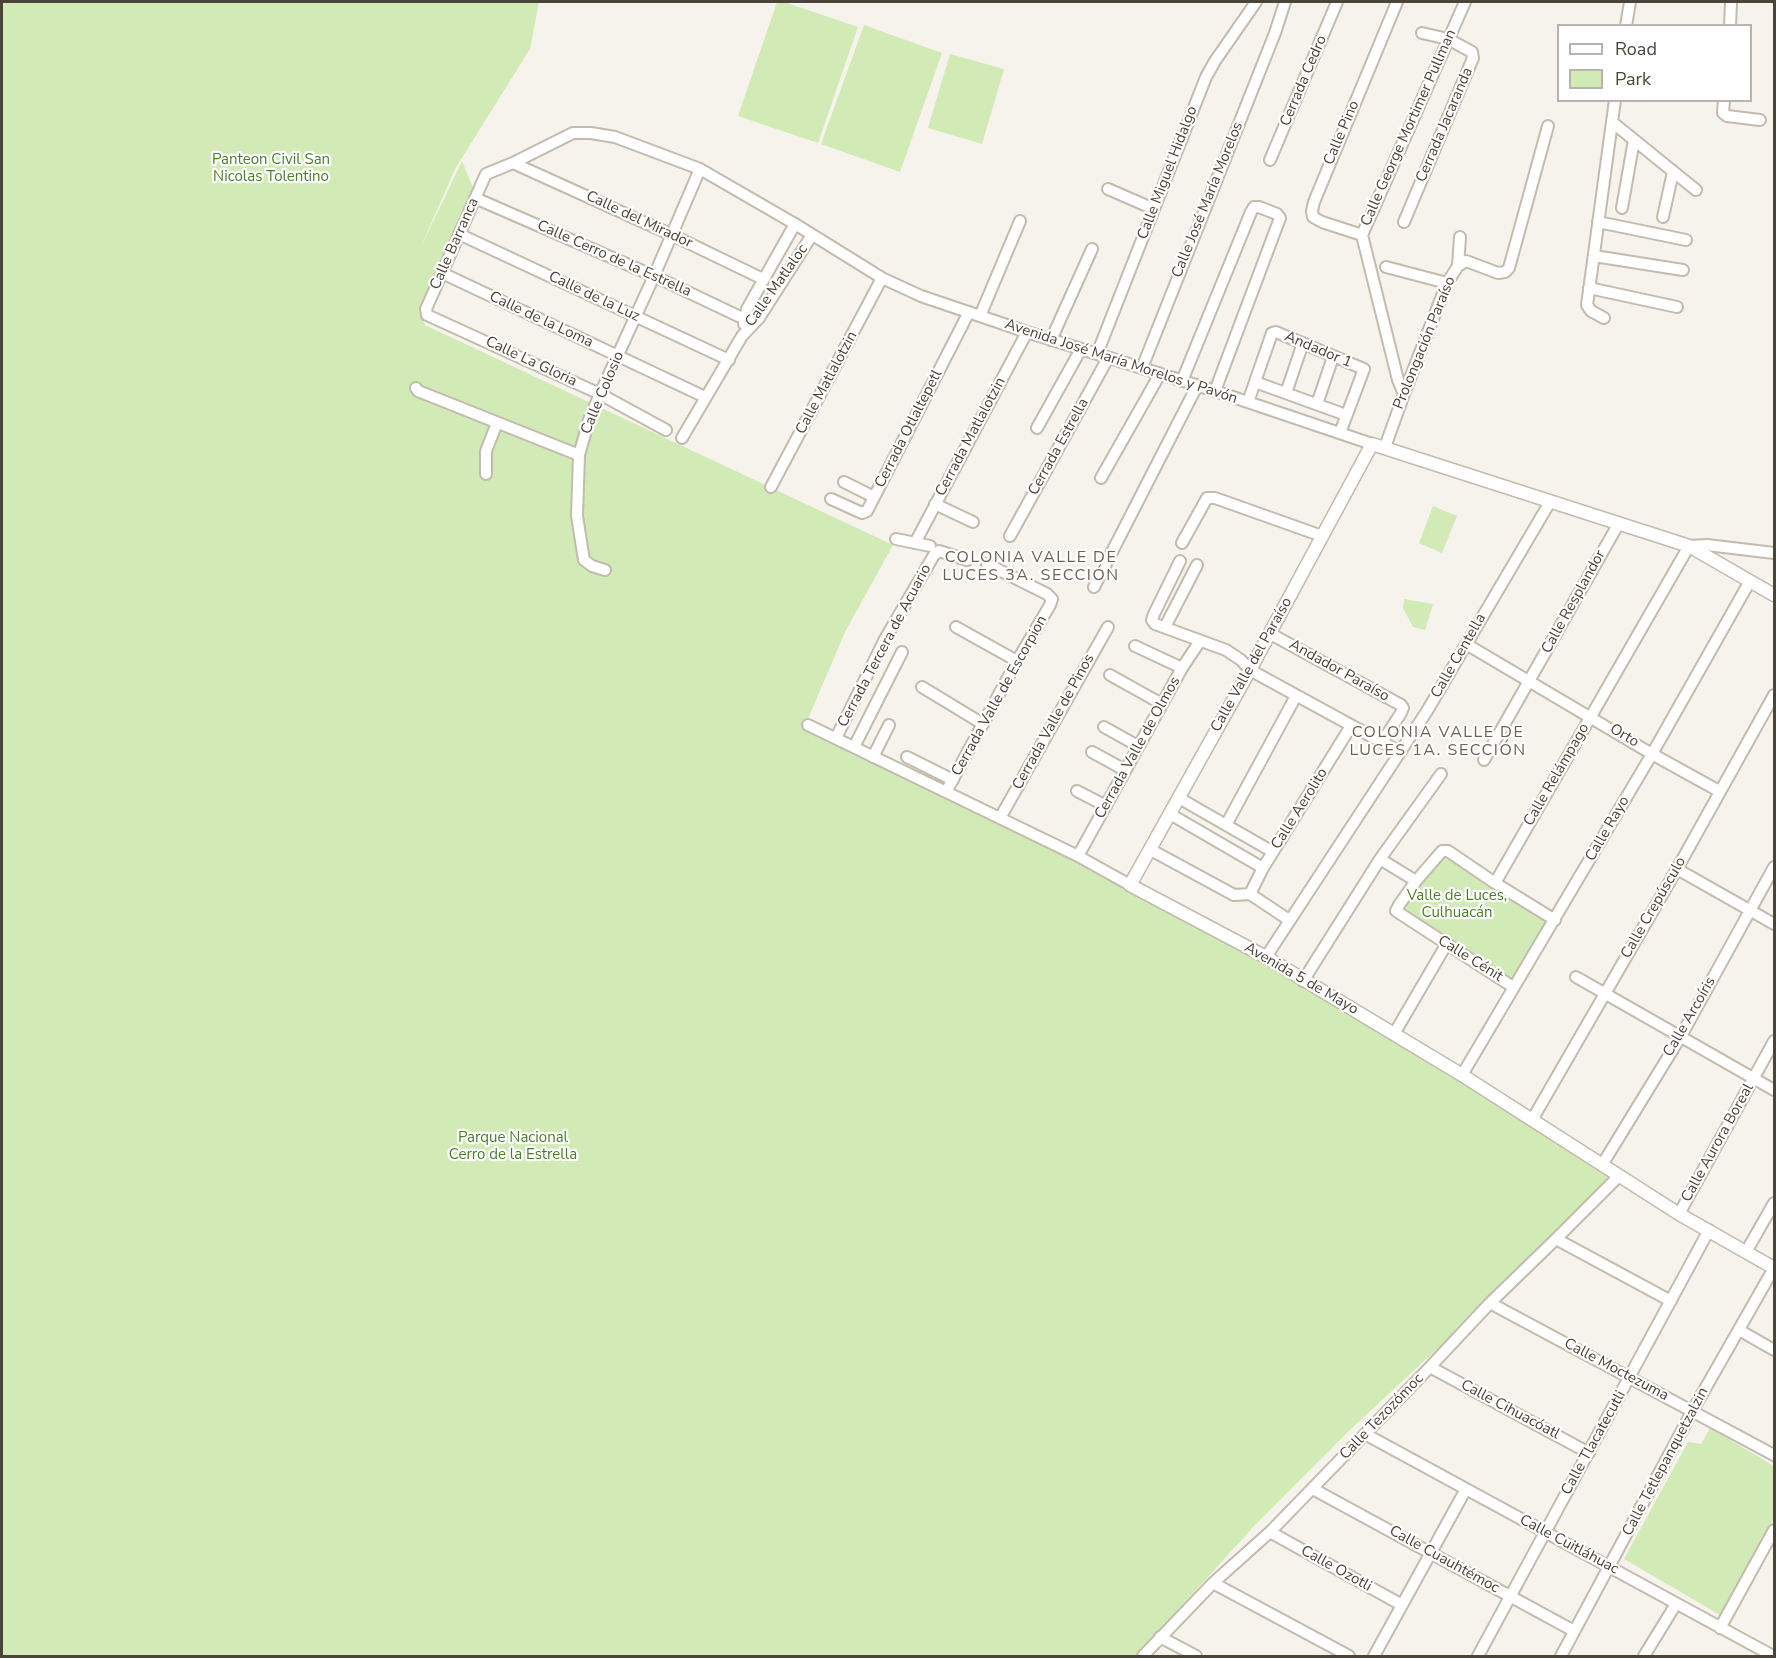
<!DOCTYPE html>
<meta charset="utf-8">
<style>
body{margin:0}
#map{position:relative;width:1776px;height:1658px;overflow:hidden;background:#f6f3ec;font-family:"Nunito Sans",sans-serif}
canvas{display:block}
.frame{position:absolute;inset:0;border:3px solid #4b4439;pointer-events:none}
.legend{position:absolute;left:1557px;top:24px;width:195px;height:78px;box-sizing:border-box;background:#fff;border:2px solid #b7b4b0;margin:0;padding:8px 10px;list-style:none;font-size:18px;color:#4b4439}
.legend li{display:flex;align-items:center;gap:12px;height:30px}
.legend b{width:30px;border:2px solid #b7b4b0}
</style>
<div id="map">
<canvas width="1776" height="1658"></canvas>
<div class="frame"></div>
<ul class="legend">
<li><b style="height:8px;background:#fff"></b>Road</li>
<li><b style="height:16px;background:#d2eab5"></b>Park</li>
</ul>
</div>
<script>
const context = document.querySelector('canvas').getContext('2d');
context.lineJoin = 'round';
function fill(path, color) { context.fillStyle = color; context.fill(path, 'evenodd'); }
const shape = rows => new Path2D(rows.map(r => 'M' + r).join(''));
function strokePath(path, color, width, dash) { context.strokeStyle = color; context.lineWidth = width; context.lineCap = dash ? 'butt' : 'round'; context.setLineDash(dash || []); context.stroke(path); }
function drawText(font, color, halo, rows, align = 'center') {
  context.font = font + ' "Nunito Sans",sans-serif'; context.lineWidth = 4.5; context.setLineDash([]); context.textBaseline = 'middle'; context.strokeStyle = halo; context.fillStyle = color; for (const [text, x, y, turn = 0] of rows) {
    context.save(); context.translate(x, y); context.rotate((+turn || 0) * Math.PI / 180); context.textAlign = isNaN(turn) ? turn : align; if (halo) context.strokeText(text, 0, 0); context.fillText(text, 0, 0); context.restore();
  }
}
fill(shape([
 [2,2,539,2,530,49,455,169,420,249,462,161,475,193,422,305,420,315,425,325,893,545,845,632,805,726,945,794,998,824,1129,887,1266,958,1615,1176,1490,1303,1423,1362,1354,1426,1256,1524,1136,1656,2,1656],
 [777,2,784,2,858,27,818,143,738,116],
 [864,25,942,53,900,172,821,144],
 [950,54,1004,69,982,144,928,128],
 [1433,506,1457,516,1442,553,1419,543],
 [1404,599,1433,604,1425,630,1413,627,1403,608],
 [1443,853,1550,921,1514,982,1399,911],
 [1710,1428,1774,1466,1774,1518,1720,1615,1624,1559,1688,1442,1701,1444]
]), '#d2eab5');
const minor = shape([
 [1626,26,1630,2],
 [1730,26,1731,2],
 [1724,100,1723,113,1727,116,1760,120],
 [1612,122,1696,190],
 [1270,160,1337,2],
 [513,163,672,235,763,279],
 [1108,189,1154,209],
 [475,198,654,276,753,323],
 [1622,208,1634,140],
 [1663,217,1673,172],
 [1404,222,1473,58,1472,52,1448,39,1422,33],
 [1598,222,1686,240],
 [459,234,729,360],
 [1362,235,1322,222,1313,217,1312,211,1314,202,1397,2],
 [1594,256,1683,270],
 [1458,266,1466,261,1498,273,1505,272,1509,268,1548,126],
 [1386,267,1447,283],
 [442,273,705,397],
 [1589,288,1677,307],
 [980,316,1020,221],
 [1604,318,1591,311,1587,305,1615,100],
 [744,324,747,309,795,224],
 [1051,340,1092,249],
 [1097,354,1206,77,1215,61,1256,2],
 [1142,368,1275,33,1285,2],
 [1182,381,1251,212,1254,207,1259,207,1277,214,1280,218,1215,391],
 [1255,382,1346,415],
 [416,388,418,391,579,455],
 [1286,393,1303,343],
 [1404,394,1398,380,1362,235,1465,2],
 [1248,402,1272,333,1276,332,1364,369,1340,433],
 [1317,404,1333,357],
 [1037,428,1081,349],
 [666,430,600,394,427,315,426,309,486,174,513,163,573,133,591,133,615,137,700,169,795,224,882,278,921,296,1027,332,1215,391,1372,444],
 [682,438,742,336,759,318,812,235],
 [1385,447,1404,394,1447,283,1458,266,1460,237],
 [486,474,486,451,497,423],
 [1101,478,1156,381,1159,373],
 [844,482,874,497],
 [771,487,882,278],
 [831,499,862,513,867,511,969,312],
 [935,504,973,522],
 [1010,536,1108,358],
 [896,539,930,546],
 [915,543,1027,332],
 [1182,543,1207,498,1215,498,1322,536],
 [1180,561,1154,614,1152,620,1155,624,1226,650,1241,660,1250,670,1400,752],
 [605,570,592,566,584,560,577,516,579,455,589,420,600,394,654,276,700,169],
 [1094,587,1197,386],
 [956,627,1017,661],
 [1165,627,1197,565],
 [1269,633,1401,705,1403,708,1401,713,1382,742],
 [1466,644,1652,754,1719,791],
 [1135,646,1182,668],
 [1110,675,1162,704],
 [922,687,983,724],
 [808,725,1078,856,1130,885],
 [1104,727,1138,746],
 [836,738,885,639,934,555,939,551,967,560],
 [854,747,902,652],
 [1092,752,1125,770],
 [873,757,889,725],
 [907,757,953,780],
 [1484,760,1619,523],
 [1077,791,1106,806],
 [946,792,1017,661,1050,605,1052,599,1047,594,987,564],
 [1179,798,1273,852],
 [1170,814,1263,868],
 [1000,818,1108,627],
 [1226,825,1296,696],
 [1151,850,1234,895,1250,894,1289,920],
 [1078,856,1182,668,1200,641],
 [1380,859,1416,881],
 [1677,869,1774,924],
 [1495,883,1689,546,1707,545,1774,553],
 [1250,894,1263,868,1351,726],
 [1266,957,1427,711,1550,502],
 [1576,977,1774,1090],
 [1303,981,1380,859,1441,774],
 [1513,987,1396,911,1399,905,1416,881,1442,851,1448,851,1495,883,1555,920],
 [1394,1034,1446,945],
 [1462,1075,1652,754,1750,581],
 [1532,1120,1677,869,1774,695],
 [1602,1165,1681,1036,1774,867],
 [1679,1214,1774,1041],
 [1556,1239,1671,1301],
 [1746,1252,1774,1203],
 [1490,1303,1774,1455],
 [1739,1330,1774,1350],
 [1430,1367,1589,1453],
 [1365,1434,1773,1656],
 [1313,1489,1574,1631],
 [1270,1532,1402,1605],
 [1213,1583,1349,1656],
 [1720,1628,1774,1530],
 [1160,1637,1196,1656],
 [1143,1656,1213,1583,1270,1532,1430,1367,1490,1303,1556,1239,1619,1176],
 [1374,1656,1466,1489],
 [1478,1656,1709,1230],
 [1561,1656,1693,1410,1774,1268],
 [1644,1656,1676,1604]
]);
const tertiary = shape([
 [1774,595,1689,546,1372,444,1250,670,1130,885,1266,957,1462,1075,1679,1214,1774,1268]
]);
strokePath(minor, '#c2bbae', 14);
strokePath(tertiary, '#c2bbae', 15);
strokePath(minor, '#fff', 10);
strokePath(tertiary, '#fff', 12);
drawText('15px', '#4b4439', '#fff', [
 ["Cerrada Cedro",1304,81,-67],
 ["Cerrada Jacaranda",1445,125,-67],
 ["Calle George Mortimer Pullman",1409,128,-66],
 ["Calle Pino",1342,133,-67],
 ["Calle Miguel Hidalgo",1168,173,-69],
 ["Calle José María Morelos",1208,200,-68],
 ["Calle del Mirador",639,220,25],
 ["Calle Barranca",455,244,-66],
 ["Calle Cerro de la Estrella",614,259,24],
 ["Calle Matlaloc",777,286,-55],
 ["Calle de la Luz",594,297,25],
 ["Calle de la Loma",541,320,25],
 ["Prolongación Paraíso",1425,343,-68],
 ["Andador 1",1318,350,23],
 ["Calle La Gloria",531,362,25],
 ["Avenida José María Morelos y Pavón",1121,362,18],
 ["Calle Matlalotzin",827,383,-62],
 ["Calle Colosio",603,393,-67],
 ["Cerrada Otlaltepetl",909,429,-63],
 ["Cerrada Matlalotzin",971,437,-62],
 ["Cerrada Estrella",1059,447,-61],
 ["Calle Resplandor",1574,602,-61],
 ["Cerrada Tercera de Acuario",885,646,-62],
 ["Calle Centella",1459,656,-60],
 ["Calle Valle del Paraíso",1252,665,-61],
 ["Andador Paraíso",1339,671,29],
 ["Cerrada Valle de Escorpion",1000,696,-61],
 ["Cerrada Valle de Pinos",1054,722,-61],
 ["Orto",1624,736,31],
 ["Cerrada Valle de Olmos",1138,748,-61],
 ["Calle Relámpago",1557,775,-60],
 ["Calle Aerolito",1300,809,-58],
 ["Calle Rayo",1608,829,-60],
 ["Calle Crepúsculo",1654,908,-60],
 ["Calle Cénit",1470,959,32],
 ["Avenida 5 de Mayo",1301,979,30],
 ["Calle Arcoíris",1690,1017,-60],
 ["Calle Aurora Boreal",1718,1143,-61],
 ["Calle Moctezuma",1616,1370,28],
 ["Calle Cihuacóatl",1510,1410,28],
 ["Calle Tezozómoc",1382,1417,-46],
 ["Calle Tlacatecutli",1594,1443,-61],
 ["Calle Tetlepanquetzalzin",1666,1462,-62],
 ["Calle Cuitláhuac",1569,1545,28],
 ["Calle Cuauhtémoc",1444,1560,29],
 ["Calle Ozotli",1336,1569,29]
]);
drawText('15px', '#4a7f2a', '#fff', [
 ["Panteon Civil San",271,160],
 ["Nicolas Tolentino",271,177],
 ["Valle de Luces,",1457,896],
 ["Culhuacán",1457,913],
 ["Parque Nacional",513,1138],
 ["Cerro de la Estrella",513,1155]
]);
context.letterSpacing = '1.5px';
drawText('16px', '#6e6250', '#fff', [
 ["COLONIA VALLE DE",1031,558],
 ["LUCES 3A. SECCIÓN",1031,576],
 ["COLONIA VALLE DE",1438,733],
 ["LUCES 1A. SECCIÓN",1438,751]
]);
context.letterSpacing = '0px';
</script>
